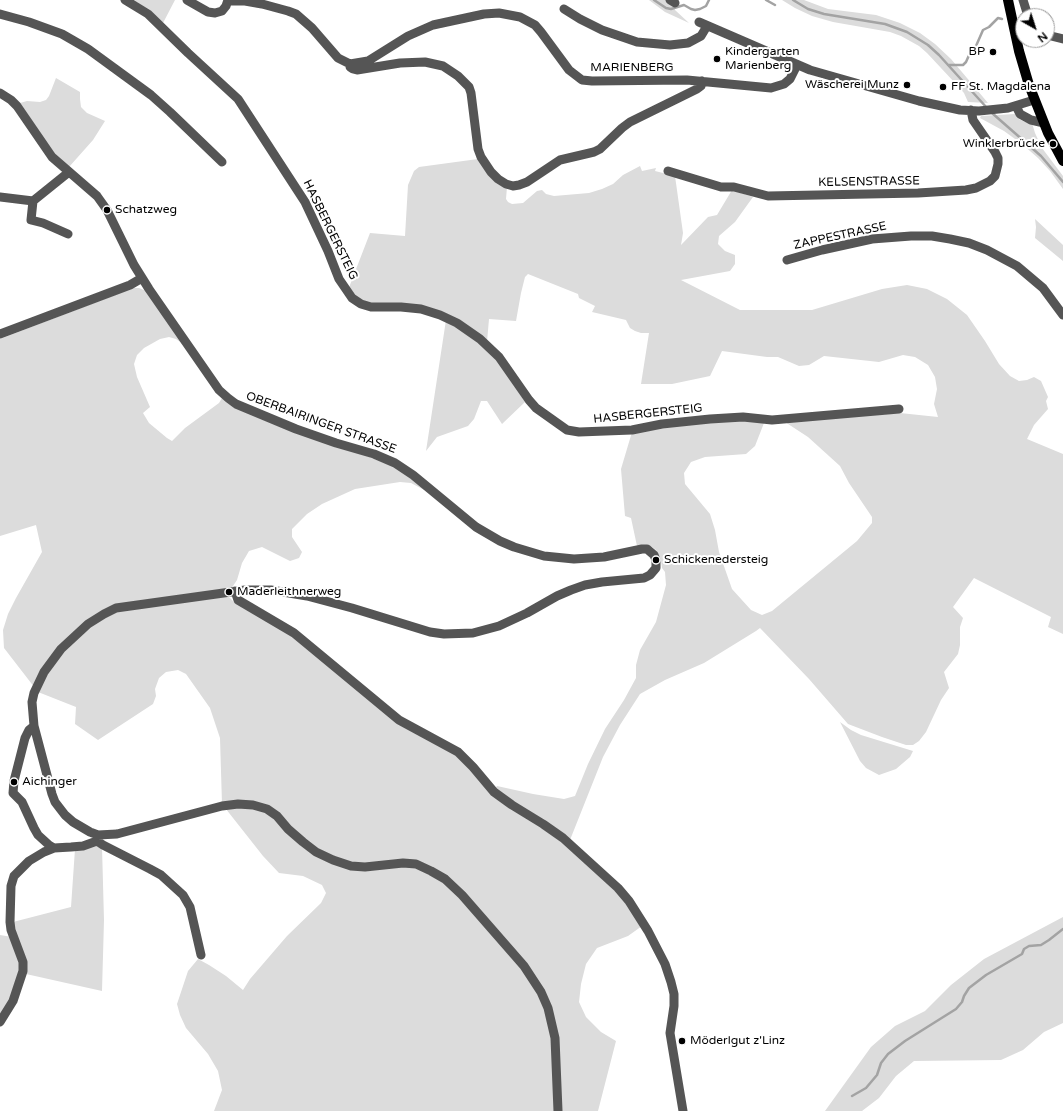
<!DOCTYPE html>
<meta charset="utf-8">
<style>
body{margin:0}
#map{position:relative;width:1063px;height:1111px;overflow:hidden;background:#fff;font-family:"Varela Round",sans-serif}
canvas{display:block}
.north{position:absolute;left:1015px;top:8px;width:40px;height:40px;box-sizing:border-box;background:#fff;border:1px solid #999;border-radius:50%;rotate:141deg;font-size:11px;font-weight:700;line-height:16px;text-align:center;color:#000}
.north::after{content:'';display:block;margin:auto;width:14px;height:18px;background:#000;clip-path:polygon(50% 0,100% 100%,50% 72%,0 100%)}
</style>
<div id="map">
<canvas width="1063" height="1111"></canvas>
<div class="north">N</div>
</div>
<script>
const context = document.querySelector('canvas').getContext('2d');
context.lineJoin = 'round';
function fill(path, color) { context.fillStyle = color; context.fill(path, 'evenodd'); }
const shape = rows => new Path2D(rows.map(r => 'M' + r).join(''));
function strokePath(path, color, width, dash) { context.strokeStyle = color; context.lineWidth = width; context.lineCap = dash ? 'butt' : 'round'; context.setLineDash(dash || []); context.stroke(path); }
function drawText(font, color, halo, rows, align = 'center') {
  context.font = font + ' "Varela Round",sans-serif'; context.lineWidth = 4; context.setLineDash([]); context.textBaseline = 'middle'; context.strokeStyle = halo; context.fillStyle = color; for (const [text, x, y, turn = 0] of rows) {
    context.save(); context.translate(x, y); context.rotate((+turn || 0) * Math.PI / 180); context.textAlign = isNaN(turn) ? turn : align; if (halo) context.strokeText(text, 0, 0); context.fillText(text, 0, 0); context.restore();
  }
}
fill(shape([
 [130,0,175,0,163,23],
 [649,0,666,0,674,5,675,10,689,23,665,12],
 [782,0,804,0,828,9,876,15,900,23,920,33,935,44,951,59,988,103,968,102,964,93,955,83,927,53,919,46,901,36,890,32,833,22,812,16,795,8],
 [56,78,80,92,80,99,81,107,87,113,105,121,93,140,69,167,52,152,20,103,27,101,40,102,46,100,49,96],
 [1015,114,1019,119,1025,122,1032,123,1035,133,1042,148,1063,176,1063,189,1050,171,1038,158,1022,144,1004,131,980,118,981,116],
 [478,159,507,187,506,199,508,202,512,204,523,203,537,191,542,190,546,194,554,196,589,193,602,189,613,184,623,175,640,166,642,171,656,168,655,171,675,176,683,233,681,245,708,217,717,215,732,190,753,197,735,222,719,236,718,244,725,251,735,255,735,264,730,271,681,280,740,310,812,310,882,289,907,285,927,289,947,299,967,315,985,341,999,364,1010,376,1019,381,1027,380,1034,377,1041,381,1048,397,1046,401,1048,409,1034,425,1027,439,1063,454,1063,634,1048,627,1051,617,974,578,953,607,963,618,960,627,960,645,958,654,944,672,949,688,941,700,926,732,919,741,913,745,906,745,882,737,848,724,809,679,760,628,756,631,704,663,665,680,640,694,620,725,603,757,568,845,624,899,642,926,628,936,597,948,586,964,581,984,579,1002,586,1017,601,1032,616,1041,598,1111,214,1111,222,1090,218,1071,208,1054,186,1028,180,1015,177,1004,188,971,198,959,209,965,226,976,243,990,250,979,287,936,321,903,326,893,322,885,303,876,279,873,263,856,222,804,220,738,210,708,186,674,178,670,166,672,159,678,155,689,156,696,153,704,98,740,75,724,76,707,38,692,4,648,3,630,8,614,16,598,42,552,36,525,0,536,0,339,133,288,139,288,144,290,150,295,183,344,176,339,169,337,160,339,144,348,137,355,134,364,137,377,150,407,143,413,149,423,167,438,172,441,185,428,219,403,222,398,397,468,428,492,411,483,400,482,355,489,322,504,307,514,292,529,292,537,302,552,299,558,290,561,262,547,249,551,242,563,237,580,231,589,228,596,235,603,278,625,371,700,450,750,493,792,497,786,533,794,564,799,575,796,588,764,605,729,624,700,636,678,636,665,640,650,656,622,666,585,665,572,662,568,661,561,656,550,652,547,647,545,637,546,631,518,625,516,621,469,632,432,656,428,743,419,764,423,755,446,746,454,705,457,691,462,684,473,685,484,710,514,715,530,719,552,732,589,751,610,762,615,772,611,857,541,872,523,872,517,849,483,840,466,808,437,785,422,900,413,938,417,934,404,937,389,935,377,928,365,915,357,903,355,879,362,824,356,809,365,799,366,778,357,767,357,722,351,710,376,672,384,641,384,649,333,641,333,635,331,630,328,626,320,592,312,595,306,579,298,578,294,528,274,525,277,521,293,516,321,489,319,487,342,453,318,362,302,348,290,370,233,405,236,408,185,414,171,419,167],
 [1035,219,1063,245,1063,261,1035,238,1036,227],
 [446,320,492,352,525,402,502,424,487,401,481,401,474,419,468,426,437,437,426,451],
 [840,722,851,730,861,735,913,751,910,757,896,769,879,775,866,768,860,761],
 [94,846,102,847,104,920,102,991,26,974,13,922,71,907,75,849],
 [1063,917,1063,1023,1044,1032,1023,1050,1001,1060,914,1061,896,1076,879,1098,862,1111,825,1111,871,1047,895,1026,925,1011,951,985,984,959],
 [0,935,12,937,21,960,20,979,0,1019]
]), '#dcdcdc');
strokePath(shape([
 [654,0,666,8,671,9,684,5,691,9,695,10,700,9,706,6,709,0],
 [766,0,775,5],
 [793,0,808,9,824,14,885,24,907,32,928,45,939,55,987,108],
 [1022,21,1023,21],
 [948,65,963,65,966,62,970,53,976,46,983,30,989,27,998,18,1002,19],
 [992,113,1041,156,1063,182],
 [852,1096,866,1088,877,1075,881,1063,888,1054,905,1041,956,1009,962,1002,964,996,969,988,986,975,1022,954,1024,949,1029,946,1041,945,1049,940,1063,929]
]), '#a3a3a3', 2.5);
strokePath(shape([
 [125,0,148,14,188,53,238,99,305,202,328,251,339,279,352,298,361,304,371,307,401,307,421,309,440,315,457,323,480,339,499,357,529,400,536,408,567,430,579,432,632,430,662,424,710,419,743,417,772,420,899,409],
 [187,0,208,12,215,13,222,11,226,6,228,0],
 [670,0,675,3],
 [1023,0,1028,16],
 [228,1,245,1,262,4,288,11,296,14,312,28,338,58,350,64,368,61,408,36,433,25,484,14,499,13,520,17,535,25,541,32,569,70,582,80,592,81,687,80,771,88,784,84,790,79,797,65],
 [564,9,580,19,602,30,637,42,670,45,688,43,701,36,707,26],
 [0,14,29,22,62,34,88,49,151,95,170,112,222,162],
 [699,22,810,70,919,101,960,110,979,111,1008,108,1034,100],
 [1047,35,1063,39],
 [350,64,350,67,353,69,357,70,400,63,425,62,443,66,458,76,469,87,471,93,478,149,481,157,491,172,498,179,506,184,513,186,519,185,527,182,560,160,594,152,600,149,622,128,630,122,697,89,701,86,702,81],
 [0,93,11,100,17,106,52,157,97,196,107,210,134,265,149,289,219,390,228,398,236,404,296,429,336,443,374,454,395,463,413,475,476,527,500,541,514,547,544,556,574,559,604,557,642,549,647,549,654,555,656,560,656,568,650,575,644,578,602,582,585,585,571,590,557,596,527,613,499,626,473,633,444,634,430,632,352,608,307,596,271,590,245,590,116,608,104,614,88,624,61,649,44,672,34,693,32,702,34,726,52,794,55,802,65,815,73,822,90,832,98,835,117,834,222,806,238,804,253,805,267,809,277,816,288,829,303,842,316,852,333,860,351,866,365,867,403,863,416,864,431,871,445,879,462,895,524,966,541,992,548,1008,555,1038,558,1111],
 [1016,106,1020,114,1031,120,1044,123],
 [668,171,721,187,734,187,768,196,918,193,966,190,976,188,990,181,995,176,998,164,998,158,995,152,973,120,971,110],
 [0,197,33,201],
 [68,234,43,223,31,220,33,201,69,172],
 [787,260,822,250,872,239,911,236,932,236,950,239,969,243,987,250,1017,266,1043,288,1063,315],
 [0,334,130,285,142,278],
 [235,591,238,600,294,633,399,720,458,752,473,767,494,792,512,805,543,824,563,838,618,888,629,901,648,931,665,964,671,982,674,994,674,1006,670,1033,683,1111],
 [34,726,29,730,25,738,14,781,13,793,22,802,34,828,38,835,49,845,54,848,71,847,83,846,97,841],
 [97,841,103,845,150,869,161,875,183,895,190,907,201,955],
 [0,1022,13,1001,23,971,23,962,11,930,10,922,11,886,14,876,29,861,44,852,54,848]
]), '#555', 9);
strokePath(shape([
 [1008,0,1019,51,1029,85,1048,133,1063,161]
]), '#000', 10);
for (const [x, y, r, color] of [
 [993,52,4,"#000"],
 [717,59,4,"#000"],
 [907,85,4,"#000"],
 [943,87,4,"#000"],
 [1053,144,4,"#000"],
 [107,210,4,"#000"],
 [656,560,4,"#000"],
 [229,592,4,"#000"],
 [14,782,4,"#000"],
 [682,1041,4,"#000"]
]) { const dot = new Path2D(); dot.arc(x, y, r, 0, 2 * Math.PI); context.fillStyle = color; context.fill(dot); strokePath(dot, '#fff', 1.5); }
drawText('12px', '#000', '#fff', [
 ["Kindergarten",725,52],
 ["Marienberg",725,66],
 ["BP",985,52,"right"],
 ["Wäscherei Munz",899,85,"right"],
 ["FF St. Magdalena",951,87],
 ["Winklerbrücke",1045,144,"right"],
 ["Schatzweg",115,210],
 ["Schickenedersteig",664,560],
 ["Maderleithnerweg",237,592],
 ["Aichinger",22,782],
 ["Möderlgut z'Linz",690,1041]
], 'left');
drawText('12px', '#000', '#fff', [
 ["MARIENBERG",632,68],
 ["KELSENSTRASSE",869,182,-1],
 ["HASBERGERSTEIG",330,230,64],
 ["ZAPPESTRASSE",840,236,-12],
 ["HASBERGERSTEIG",648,414,-6],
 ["OBERBAIRINGER STRASSE",321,423,20]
]);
</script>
